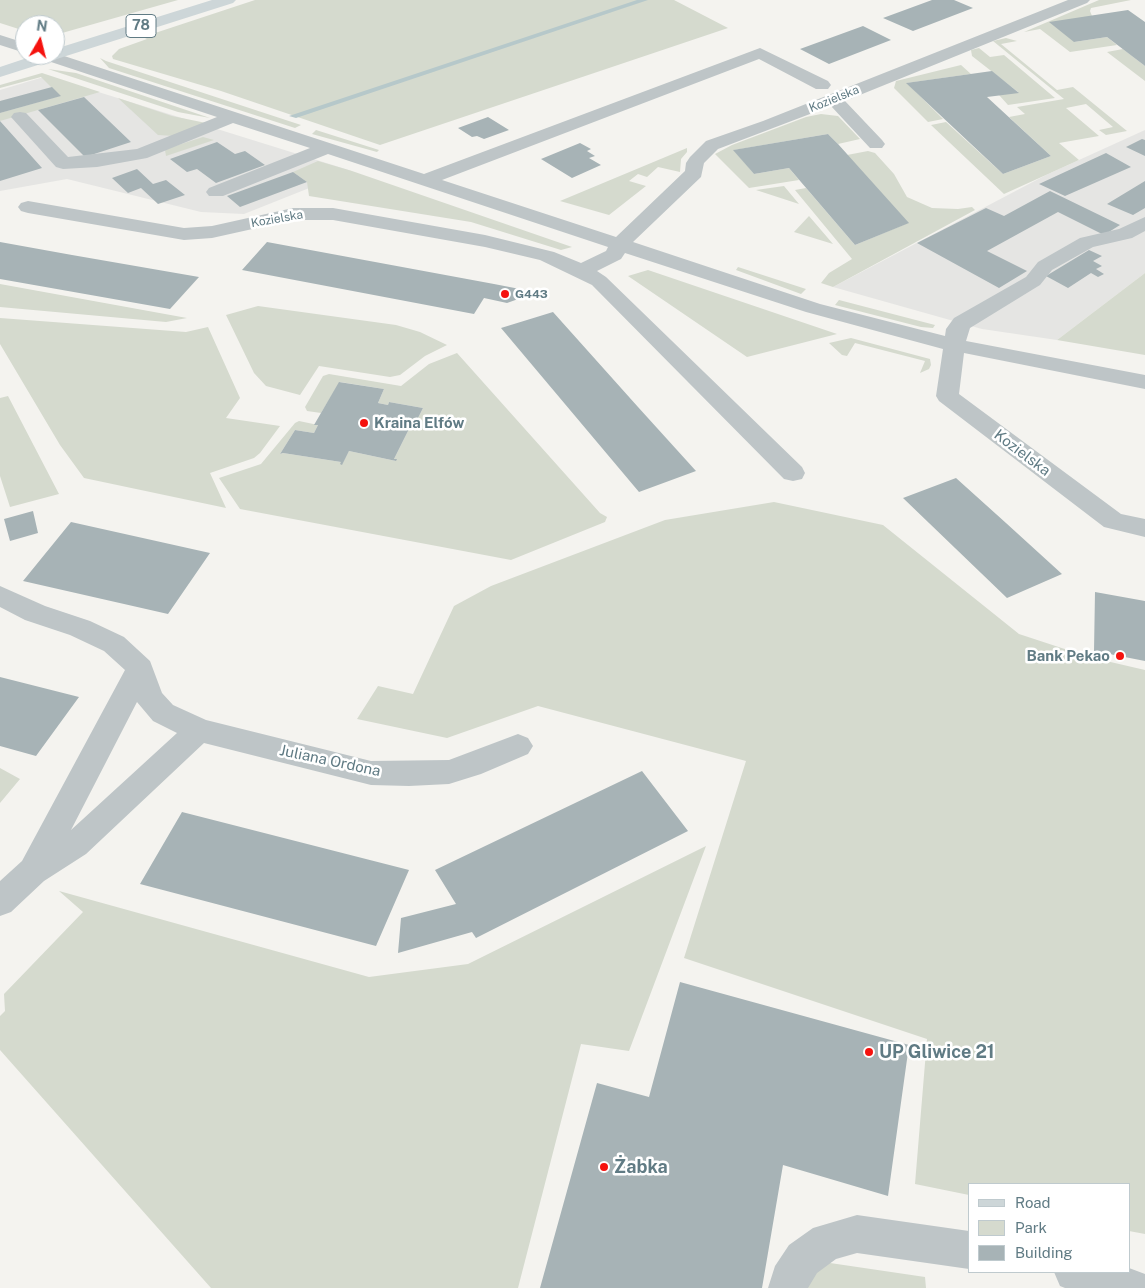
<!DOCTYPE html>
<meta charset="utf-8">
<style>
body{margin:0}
#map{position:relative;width:1145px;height:1288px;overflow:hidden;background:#f4f3ef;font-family:"Public Sans",sans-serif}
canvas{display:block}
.legend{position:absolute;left:968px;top:1183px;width:162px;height:90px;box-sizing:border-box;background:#fff;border:1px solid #bfcace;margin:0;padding:6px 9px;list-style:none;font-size:15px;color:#607b84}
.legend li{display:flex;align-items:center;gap:10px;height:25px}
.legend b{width:25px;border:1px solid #bfcace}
.north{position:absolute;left:15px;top:15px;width:50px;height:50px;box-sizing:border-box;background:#fff;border:1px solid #bfcace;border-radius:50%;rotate:8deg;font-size:14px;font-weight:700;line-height:20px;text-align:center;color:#607b84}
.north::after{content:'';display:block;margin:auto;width:18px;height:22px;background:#f5120e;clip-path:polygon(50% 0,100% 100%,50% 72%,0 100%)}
</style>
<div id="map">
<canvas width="1145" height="1288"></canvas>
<ul class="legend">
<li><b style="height:6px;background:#cdd6d8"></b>Road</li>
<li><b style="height:14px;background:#d5dace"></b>Park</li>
<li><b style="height:14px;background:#a7b3b6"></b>Building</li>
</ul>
<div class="north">N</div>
</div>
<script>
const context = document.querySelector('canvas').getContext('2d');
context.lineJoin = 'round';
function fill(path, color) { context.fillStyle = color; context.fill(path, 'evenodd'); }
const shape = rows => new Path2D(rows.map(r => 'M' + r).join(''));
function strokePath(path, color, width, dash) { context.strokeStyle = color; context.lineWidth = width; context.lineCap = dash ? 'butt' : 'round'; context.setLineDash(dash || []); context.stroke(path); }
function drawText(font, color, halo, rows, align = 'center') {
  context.font = font + ' "Public Sans",sans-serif'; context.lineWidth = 5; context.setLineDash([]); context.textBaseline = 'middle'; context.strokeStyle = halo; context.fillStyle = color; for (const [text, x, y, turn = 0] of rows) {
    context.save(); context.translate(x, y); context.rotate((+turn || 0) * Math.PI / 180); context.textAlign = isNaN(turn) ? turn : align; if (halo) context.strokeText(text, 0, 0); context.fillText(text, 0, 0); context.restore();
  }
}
fill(shape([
 [47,76,352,171,244,214,201,212,67,179,0,191,0,90],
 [1145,130,1145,273,1057,340,982,329,833,287,1046,175]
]), '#e5e5e3');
fill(shape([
 [0,0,178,0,55,35,55,25,25,25,25,31,0,23],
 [255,0,674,0,728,28,380,145,221,91,113,59,112,56,119,49,147,39,143,37],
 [1099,0,1131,0,1091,8,1090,11,1092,16,1074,42,1107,37,1117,45,1070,52,1040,29,1024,32],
 [1006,38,1017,41,1001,44,1057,90,1073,87,1127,131,1106,135,1099,130,1113,127,1086,104,1066,108,1099,136,1059,143,1079,160,1004,194,931,125,946,122,1003,174,1051,156,1009,117,1025,114,1017,107,1064,99,993,41],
 [979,48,990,57,1004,55,1055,98,1008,105,999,95,1018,92,972,56,971,50],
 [1123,49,1145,66,1145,81,1107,52],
 [100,58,106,61,301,125,295,128,109,68],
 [961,65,971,74,907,83,943,119,928,122,894,88,896,81],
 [48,69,76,73,210,118,178,112],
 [42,73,100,92,0,121,0,113,60,96,41,77,0,88,0,85],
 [118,98,172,116,206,123,174,136,158,135],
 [821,114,838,116,860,139,838,144,828,134,734,150,754,174,789,168,799,180,749,188,715,154,732,145,806,117],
 [316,130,379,150,377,152,312,134],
 [203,137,214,140,166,156,165,150,172,147],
 [687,148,687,152,681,159,680,172,658,167,647,177,638,174,629,181,646,186,609,215,560,201],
 [868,151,875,153,894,174,907,197,932,208,958,209,972,207,975,210,833,287,821,283,829,273,852,259,795,190,806,188,855,245,908,223,847,155],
 [318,161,352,171,572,247,561,250,471,222,309,196,307,182,293,172],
 [784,186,799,204,756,190],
 [809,216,833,244,794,232],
 [738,267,806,289,801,294,736,270],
 [648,270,837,334,747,357,628,276],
 [1145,273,1145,355,1057,340],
 [0,284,187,318,166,322,0,307],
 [839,300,935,325,933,328,921,327,835,305],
 [258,306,396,325,420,332,447,345,425,356,400,375,390,377,319,366,300,395,266,386,254,373,226,315],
 [0,318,186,332,208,327,240,398,226,418,280,426,260,453,254,458,210,473,226,508,84,478,60,445,0,344],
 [851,338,930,359,931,365,929,369,920,373,925,361,855,343,847,356,842,355,829,343],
 [457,353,600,513,607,517,605,522,511,560,240,509,219,478,261,464,295,423,299,421,318,425,314,433,295,430,280,454,283,453,341,462,342,464,349,451,396,461,394,459,413,421,416,422,423,408,389,402,388,405,378,403,384,389,340,382,321,413,307,411,305,407,323,376,329,374,401,386,429,364],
 [8,396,59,494,10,507,0,476,0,398],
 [774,502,883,525,1019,634,1089,657,1145,670,1145,1234,1129,1231,1129,1184,969,1184,969,1195,915,1184,927,1039,684,958,746,761,538,706,447,738,357,719,378,686,413,694,454,606,491,586,665,520],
 [0,768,20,779,0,803],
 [706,846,629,1051,581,1044,518,1288,211,1288,0,1050,0,1016,5,1011,4,994,83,912,59,891,369,977,468,964],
 [803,1259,925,1277,926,1288,797,1288]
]), '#d5dace');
fill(shape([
 [637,0,648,0,296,118,289,116,637,0]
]), '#b6c8ca');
fill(shape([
 [932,0,954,0,973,8,913,31,883,18],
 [1128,10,1145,22,1145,66,1107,37,1074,42,1049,22],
 [863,26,891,40,829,64,800,49],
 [992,71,1019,93,987,97,1051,156,1003,174,906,83],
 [52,87,61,96,0,113,0,101],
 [84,97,131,142,85,157,38,110],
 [488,117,509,130,484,139,477,136,472,137,458,128],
 [0,121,42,168,0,181],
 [828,134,838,144,909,223,855,245,789,168,754,174,733,150],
 [1142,139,1145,140,1145,156,1126,147],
 [217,142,235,154,245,151,265,165,216,183,197,169,187,172,170,159],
 [580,143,591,149,587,151,595,156,589,158,601,165,572,178,541,159],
 [1106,153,1131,167,1065,196,1039,184],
 [137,169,153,184,166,180,185,195,158,204,141,188,128,193,112,178],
 [293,172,307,182,240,207,227,196],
 [1145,181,1145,208,1133,215,1107,204],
 [1050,191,1120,225,1104,235,1058,212,987,251,1027,271,999,288,917,243,986,208,1004,216],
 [0,242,72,255,199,277,170,309,0,279],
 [267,242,494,284,525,290,521,298,507,303,484,298,474,314,242,270],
 [1089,250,1102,256,1093,261,1102,266,1096,269,1104,274,1098,277,1091,273,1068,288,1046,276],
 [553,312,638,407,696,471,639,492,501,328],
 [339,382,384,389,378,403,388,405,389,402,423,408,416,422,413,421,394,459,397,459,396,461,349,451,342,465,340,464,341,462,283,453,280,454,295,430,314,433,318,425,314,425],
 [956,478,1006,523,1062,574,1007,598,903,498],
 [33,511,38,533,10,541,4,519],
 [71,522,210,553,168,614,23,581],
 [1095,592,1145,601,1145,661,1094,651],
 [0,677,79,697,36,756,0,746],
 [642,771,688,831,476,938,472,932,398,953,401,918,456,904,435,870],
 [182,812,409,870,376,946,140,884],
 [680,982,909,1045,888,1196,783,1165,762,1288,540,1288,597,1083,649,1097]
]), '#a7b3b6');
fill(shape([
 [1068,0,1090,0,1087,3,845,101,882,140,885,144,882,148,870,148,831,106,718,149,704,163,701,177,633,242,820,304,945,336,946,329,954,318,1026,277,1038,262,1080,238,1119,229,1145,217,1145,231,1132,238,1093,247,1052,270,1040,285,970,328,966,341,1145,375,1145,389,964,353,959,394,1121,514,1145,519,1145,537,1104,527,939,401,936,396,943,349,806,312,625,253,621,259,597,271,606,277,802,467,805,473,802,479,793,481,784,479,592,285,540,260,485,247,333,220,293,220,212,238,184,240,28,213,21,211,18,207,21,203,28,201,184,228,212,226,293,208,333,208,485,235,554,252,581,263,606,251,608,247,328,154,223,196,209,196,206,192,209,188,310,148,233,123,147,158,97,167,63,169,56,167,11,117,14,113,20,112,26,113,68,157,137,149,217,117,39,58,37,55,55,55,55,53,424,174,760,48,828,81,831,85,828,89,816,89,759,59,442,180,616,237,685,171,686,163,690,157,706,141,763,121,1068,0],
 [0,35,25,43,25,53,0,45,0,35],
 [0,586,45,606,90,621,124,637,150,661,162,693,173,705,206,720,371,761,449,760,518,734,528,738,533,746,528,754,481,774,449,784,409,786,371,785,204,743,86,854,44,881,11,912,0,916,0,881,22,861,125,670,104,651,70,635,25,620,0,607,0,586],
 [137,702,153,721,177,733,71,830,137,702],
 [857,1215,969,1231,969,1269,857,1253,836,1259,817,1273,808,1288,768,1288,775,1266,789,1245,813,1228,857,1215],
 [1129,1268,1145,1274,1145,1288,1065,1288,1060,1286,1054,1272,1129,1272,1129,1268]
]), '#bec5c7');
fill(shape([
 [212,0,236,0,233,3,0,77,0,67,36,55,55,55,55,49,212,0]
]), '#cdd6d8');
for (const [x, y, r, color] of [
 [505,294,5,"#f5120e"],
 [364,423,5,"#f5120e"],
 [1120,656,5,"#f5120e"],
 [869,1052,5,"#f5120e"],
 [604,1167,5,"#f5120e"]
]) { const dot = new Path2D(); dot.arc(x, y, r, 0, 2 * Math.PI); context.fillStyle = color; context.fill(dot); strokePath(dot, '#fff', 2); }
drawText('12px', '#607b84', '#fff', [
 ["Kozielska",834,99,-22],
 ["Kozielska",277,219,-10]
]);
drawText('bold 12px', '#607b84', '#fff', [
 ["G443",515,294]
], 'left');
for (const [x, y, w] of [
 [141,26,30]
]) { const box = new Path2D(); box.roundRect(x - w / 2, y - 11.5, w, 23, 4); context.fillStyle = '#fff'; context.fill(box); strokePath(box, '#607b84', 1); }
drawText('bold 14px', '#607b84', null, [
 ["78",141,26]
]);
drawText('bold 15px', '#607b84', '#fff', [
 ["Kraina Elfów",374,423],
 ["Bank Pekao",1110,656,"right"]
], 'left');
drawText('15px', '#607b84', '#fff', [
 ["Kozielska",1022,453,37],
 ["Juliana Ordona",330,761,12]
]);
drawText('bold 18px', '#607b84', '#fff', [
 ["UP Gliwice 21",879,1052],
 ["Żabka",614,1167]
], 'left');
</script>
